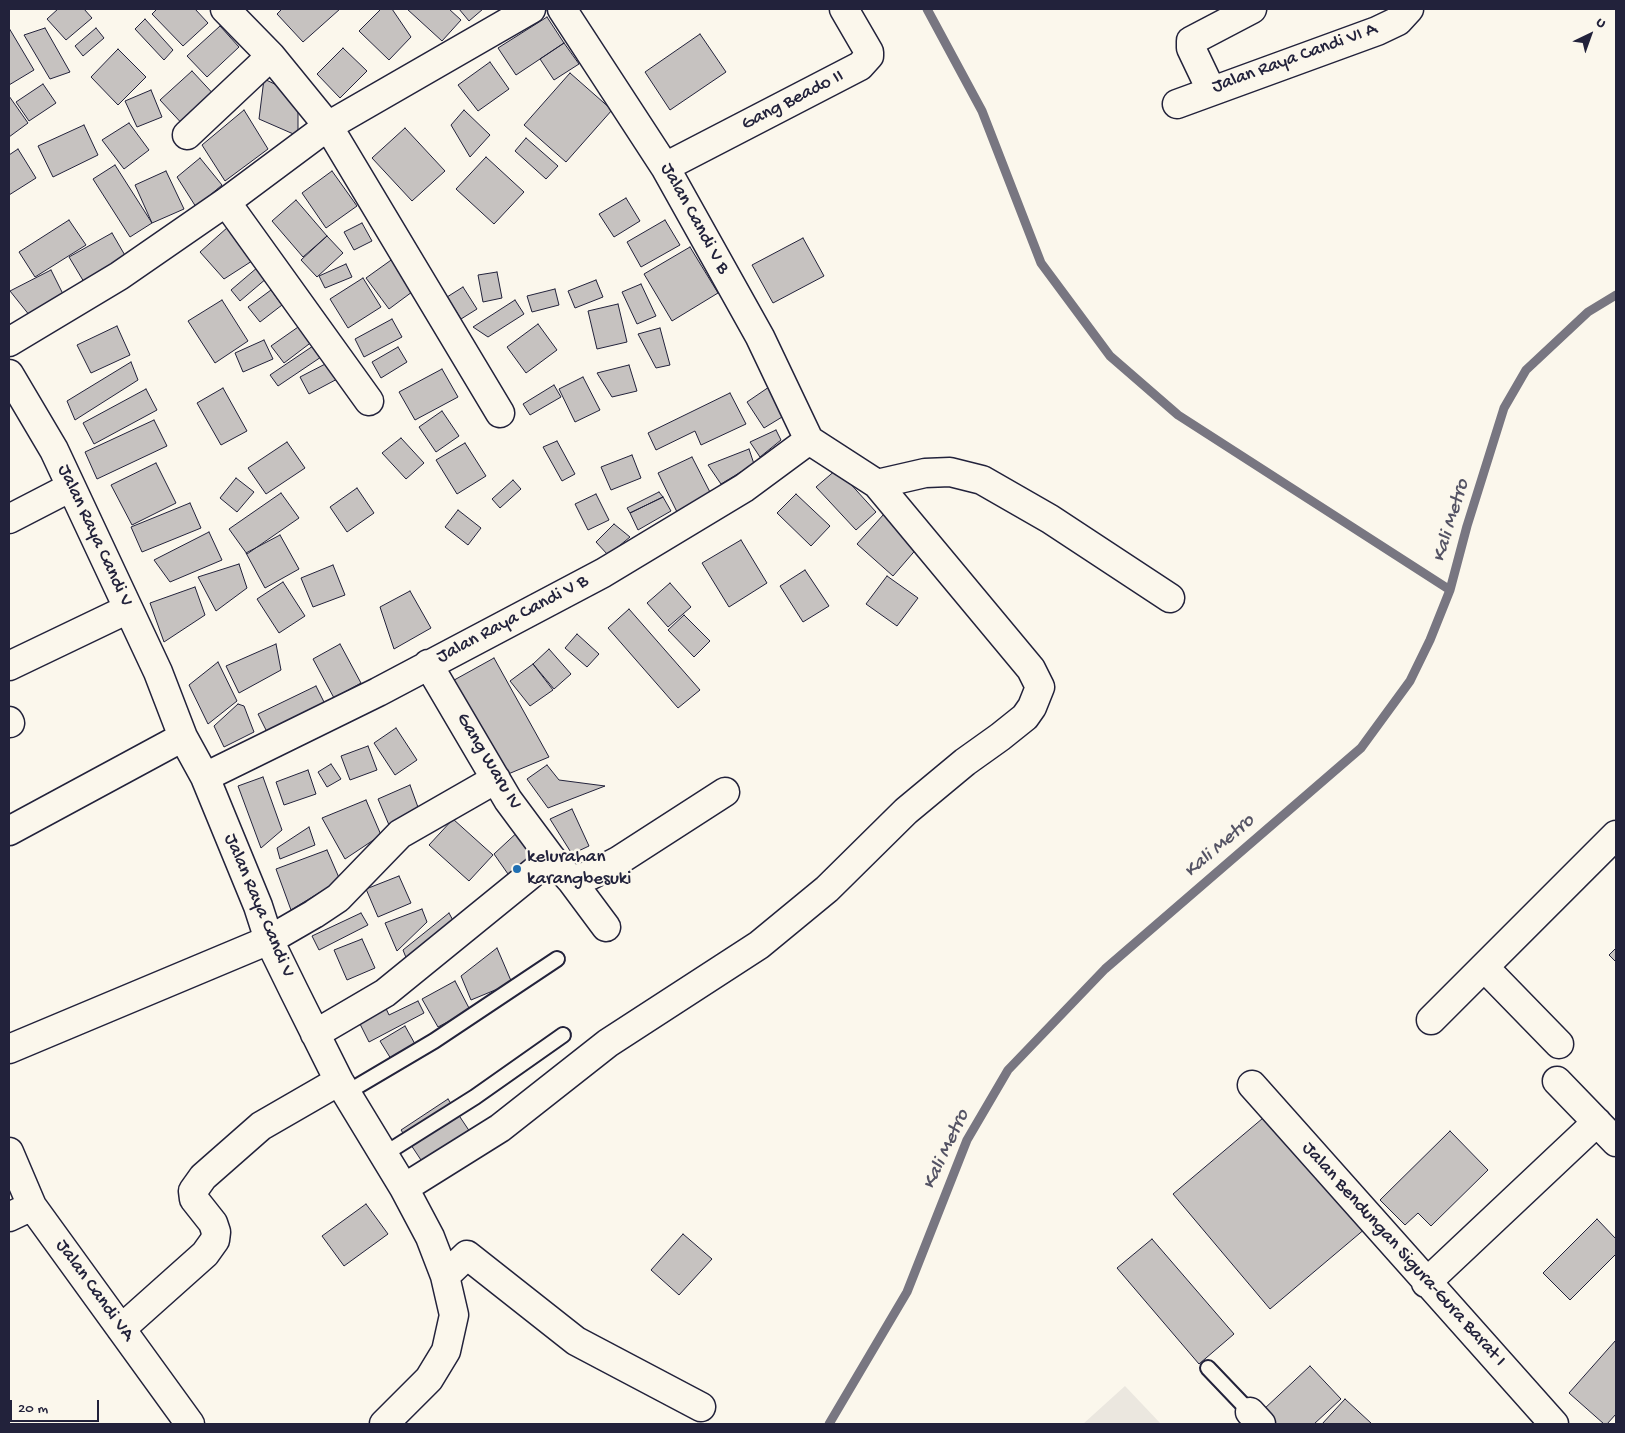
<!DOCTYPE html>
<style>
body{margin:0}
#map{position:relative;width:1625px;height:1433px;overflow:hidden;background:#fbf7ec;font-family:"Gochi Hand",sans-serif}
canvas{display:block}
.frame{position:absolute;inset:0;border:10px solid #22223b;pointer-events:none}
.north{position:absolute;left:1565px;top:10px;width:50px;height:50px;-webkit-text-stroke:4px #fbf7ec;paint-order:stroke;rotate:42deg;font-size:14px;font-weight:700;line-height:20px;text-align:center;color:#22223b}
.north::after{content:'';display:block;margin:auto;width:18px;height:22px;background:#22223b;clip-path:polygon(50% 0,100% 100%,50% 72%,0 100%)}
.scale{position:absolute;left:10px;top:1400px;width:89px;height:22px;box-sizing:border-box;border:2px solid #22223b;border-top:0;padding-left:6px;font-size:15px;line-height:18px;white-space:nowrap;color:#22223b;-webkit-text-stroke:4px #fbf7ec;paint-order:stroke}
</style>
<div id="map">
<canvas width="1625" height="1433"></canvas>
<div class="frame"></div>
<div class="north">U</div>
<div class="scale">20 m</div>
</div>
<script>
const context = document.querySelector('canvas').getContext('2d');
context.lineJoin = 'round';
function fill(path, color) { context.fillStyle = color; context.fill(path, 'evenodd'); }
const shape = rows => new Path2D(rows.map(r => 'M' + r).join(''));
function strokePath(path, color, width, dash) { context.strokeStyle = color; context.lineWidth = width; context.lineCap = dash ? 'butt' : 'round'; context.setLineDash(dash || []); context.stroke(path); }
function drawText(font, color, halo, rows, align = 'center') {
  context.font = font + ' "Gochi Hand",sans-serif'; context.lineWidth = 5; context.setLineDash([]); context.textBaseline = 'middle'; context.strokeStyle = halo; context.fillStyle = color; for (const [text, x, y, turn = 0] of rows) {
    context.save(); context.translate(x, y); context.rotate((+turn || 0) * Math.PI / 180); context.textAlign = isNaN(turn) ? turn : align; if (halo) context.strokeText(text, 0, 0); context.fillText(text, 0, 0); context.restore();
  }
}
fill(shape([
 [1125,1386,1161,1424,1083,1424]
]), '#ebe7df');
strokePath(shape([
 [927,9,982,111,1041,263,1110,356,1178,415,1450,590],
 [829,1424,907,1292,967,1140,1008,1070,1105,969,1361,748,1410,681,1430,640,1450,590,1467,526,1504,408,1526,370,1588,312,1616,295]
]), '#787681', 9);
const building = shape([
 [58,9,84,9,92,18,66,40,47,19,58,9],
 [157,9,195,9,208,23,183,46,152,14,157,9],
 [282,9,340,9,303,42,277,14,282,9],
 [381,9,392,9,411,37,389,60,359,31,381,9],
 [407,9,449,9,461,20,442,41,407,9],
 [459,9,483,9,469,21,459,9],
 [547,17,564,43,516,75,498,48,547,17],
 [145,19,173,50,164,60,135,29,145,19],
 [220,26,239,47,207,77,187,56,220,26],
 [9,28,34,70,9,85,9,28],
 [45,28,70,72,50,79,24,35,45,28],
 [96,28,104,38,83,56,75,46,96,28],
 [700,34,726,72,670,110,645,72,700,34],
 [564,43,579,64,554,80,540,59,564,43],
 [343,48,367,71,340,98,317,74,343,48],
 [118,49,146,77,118,105,91,77,118,49],
 [490,62,509,89,478,111,458,85,490,62],
 [192,71,218,99,187,129,160,100,192,71],
 [570,73,612,110,566,162,524,125,570,73],
 [264,79,298,95,298,136,259,119,264,79],
 [43,84,56,103,29,121,16,102,43,84],
 [151,90,162,117,137,127,125,101,151,90],
 [9,96,28,123,9,137,9,96],
 [244,110,268,149,225,181,202,145,244,110],
 [464,110,490,135,470,157,451,125,464,110],
 [129,123,149,150,124,169,102,140,129,123],
 [84,125,98,155,53,177,38,146,84,125],
 [405,128,445,171,412,201,372,158,405,128],
 [526,138,558,166,546,179,515,151,526,138],
 [18,149,36,178,9,195,9,155,18,149],
 [486,157,524,192,494,224,456,189,486,157],
 [200,158,222,185,196,207,177,177,200,158],
 [115,165,152,223,130,237,93,179,115,165],
 [166,171,184,209,152,223,135,185,166,171],
 [332,171,357,206,326,228,302,193,332,171],
 [626,198,640,221,614,237,599,214,626,198],
 [296,200,327,236,303,257,272,221,296,200],
 [69,220,86,245,35,277,19,252,69,220],
 [665,220,680,245,641,267,627,242,665,220],
 [362,223,372,241,354,250,344,232,362,223],
 [228,227,252,261,224,279,200,252,228,227],
 [112,233,130,264,87,287,69,257,112,233],
 [327,236,343,253,317,277,301,260,327,236],
 [803,238,824,276,773,303,752,265,803,238],
 [690,247,718,293,672,321,644,274,690,247],
 [394,258,416,289,389,309,366,278,394,258],
 [346,264,352,277,325,288,319,276,346,264],
 [258,267,267,278,240,301,231,290,258,267],
 [51,270,68,304,34,321,10,291,51,270],
 [497,272,502,298,483,302,478,275,497,272],
 [363,278,381,307,348,328,330,299,363,278],
 [596,280,603,297,575,308,568,291,596,280],
 [641,284,656,316,637,324,622,292,641,284],
 [463,287,477,309,461,319,447,297,463,287],
 [555,289,559,305,532,312,527,296,555,289],
 [271,290,282,305,260,322,248,307,271,290],
 [222,300,248,341,215,363,188,321,222,300],
 [515,300,524,314,488,337,473,327,515,300],
 [618,304,627,342,597,349,588,311,618,304],
 [392,319,402,337,364,357,355,339,392,319],
 [538,324,557,350,526,373,507,347,538,324],
 [301,325,313,341,284,363,271,346,301,325],
 [117,326,130,355,91,373,77,345,117,326],
 [660,328,670,365,656,368,638,334,660,328],
 [264,340,273,359,243,372,235,353,264,340],
 [316,344,324,355,278,386,270,375,316,344],
 [398,347,407,362,381,378,372,362,398,347],
 [333,360,341,377,309,394,300,377,333,360],
 [131,362,138,380,75,420,67,401,131,362],
 [629,365,637,391,612,397,597,373,629,365],
 [442,369,458,397,415,420,399,392,442,369],
 [583,377,600,410,575,422,559,389,583,377],
 [554,385,561,397,530,415,523,404,554,385],
 [769,387,787,414,764,428,747,402,769,387],
 [223,388,247,431,221,445,197,403,223,388],
 [146,389,157,410,94,444,83,423,146,389],
 [730,393,746,424,701,445,695,431,656,450,648,433,730,393],
 [442,411,459,436,436,452,419,427,442,411],
 [154,420,167,446,97,479,85,452,154,420],
 [776,430,781,440,760,457,750,442,776,430],
 [401,438,424,463,406,479,382,453,401,438],
 [557,441,575,474,562,481,543,447,557,441],
 [287,442,305,468,266,494,248,468,287,442],
 [465,443,486,476,457,494,436,460,465,443],
 [749,449,754,464,721,484,708,465,749,449],
 [632,455,641,478,611,490,601,467,632,455],
 [692,457,712,496,677,512,658,473,692,457],
 [156,463,176,503,132,525,111,485,156,463],
 [837,469,876,512,856,530,816,487,837,469],
 [236,478,254,492,237,512,220,498,236,478],
 [513,480,521,489,500,508,492,499,513,480],
 [357,488,374,513,347,532,330,507,357,488],
 [659,492,663,497,630,513,627,508,659,492],
 [281,493,299,518,247,554,229,529,281,493],
 [596,494,609,520,588,530,575,504,596,494],
 [796,494,830,526,811,546,777,513,796,494],
 [663,497,671,511,638,530,630,513,663,497],
 [190,503,201,528,142,552,131,527,190,503],
 [458,510,481,528,468,545,445,527,458,510],
 [884,514,919,546,893,576,857,544,884,514],
 [614,524,630,537,608,555,596,542,614,524],
 [209,532,222,560,170,582,154,560,209,532],
 [280,535,299,569,265,588,246,553,280,535],
 [741,540,767,583,729,607,702,563,741,540],
 [239,564,247,588,216,611,198,577,239,564],
 [333,565,345,595,313,607,301,578,333,565],
 [805,570,829,606,803,622,780,586,805,570],
 [887,576,918,598,897,626,866,604,887,576],
 [283,582,305,616,279,633,257,599,283,582],
 [670,583,691,607,668,627,647,603,670,583],
 [195,587,205,615,164,642,150,603,195,587],
 [410,591,431,628,394,649,380,607,410,591],
 [629,609,700,690,678,708,608,628,629,609],
 [684,615,710,641,694,657,668,630,684,615],
 [577,634,599,654,587,667,565,648,577,634],
 [276,644,281,670,239,693,226,666,276,644],
 [340,644,361,683,334,698,313,659,340,644],
 [549,649,571,674,554,689,533,664,549,649],
 [494,658,549,757,501,777,447,684,494,658],
 [218,662,237,701,208,724,189,685,218,662],
 [533,664,553,690,530,706,510,681,533,664],
 [316,686,326,706,268,734,258,714,316,686],
 [238,704,244,706,254,732,224,747,214,726,238,704],
 [396,728,417,760,395,775,374,743,396,728],
 [368,746,377,770,350,780,341,756,368,746],
 [331,764,341,779,327,787,318,772,331,764],
 [547,765,559,780,605,786,548,808,527,779,547,765],
 [308,770,316,794,284,805,276,782,308,770],
 [263,777,282,830,261,848,238,786,263,777],
 [410,785,419,810,389,825,378,799,410,785],
 [366,800,381,835,345,859,322,818,366,800],
 [572,809,589,846,572,854,550,819,572,809],
 [453,819,493,855,469,881,429,845,453,819],
 [309,827,315,845,280,859,277,848,309,827],
 [522,828,544,854,515,884,494,854,522,828],
 [327,850,340,880,291,910,276,869,327,850],
 [399,876,411,903,378,917,366,889,399,876],
 [422,909,427,922,397,951,385,923,422,909],
 [361,913,368,925,319,950,312,936,361,913],
 [449,913,456,926,407,960,403,950,449,913],
 [362,939,375,968,347,980,334,950,362,939],
 [497,948,512,983,471,1000,461,976,497,948],
 [1616,948,1616,962,1609,955,1616,948],
 [455,981,470,1010,438,1027,422,999,455,981],
 [418,1001,424,1013,369,1042,356,1016,383,1002,389,1015,418,1001],
 [405,1026,420,1053,396,1067,380,1041,405,1026],
 [448,1099,470,1132,423,1163,401,1130,448,1099],
 [1269,1113,1366,1228,1270,1309,1173,1194,1269,1113],
 [1450,1131,1488,1170,1431,1226,1418,1213,1405,1225,1380,1200,1450,1131],
 [366,1204,388,1234,344,1266,322,1236,366,1204],
 [1597,1219,1616,1239,1616,1254,1570,1300,1543,1273,1597,1219],
 [683,1234,712,1259,679,1295,651,1270,683,1234],
 [1152,1239,1234,1334,1199,1364,1117,1268,1152,1239],
 [1616,1340,1616,1414,1607,1424,1604,1424,1569,1393,1616,1340],
 [1310,1366,1341,1399,1314,1424,1276,1424,1263,1410,1310,1366],
 [1345,1399,1372,1424,1322,1424,1345,1399]
]);
fill(building, '#c6c2c0');
strokePath(building, '#22223b', 1);
const lane = shape([
 [346,1093,434,1041,557,959],
 [383,1155,475,1097,563,1035],
 [1208,1368,1250,1412]
]);
const street = shape([
 [225,9,271,56,328,126,500,413],
 [562,9,665,167,760,337,809,440],
 [1211,90,1191,48,1191,41,1252,9],
 [1177,104,1377,31,1398,21,1409,9],
 [187,135,271,56],
 [665,167,860,66,869,56,869,52,844,9],
 [226,202,369,401],
 [9,342,119,276,226,202,328,126,531,9],
 [9,374,54,450,158,672,183,737,205,777,258,906,269,940,294,991,339,1081,404,1188,430,1237,445,1276,454,1315,446,1351,429,1379,384,1424],
 [877,484,925,473,950,472,982,480,1050,519,1170,598],
 [9,519,71,487],
 [428,664,508,800,551,858,571,880,591,875,618,861,725,792],
 [9,666,128,609],
 [9,721,10,723],
 [205,777,378,692,603,573,744,488,809,440],
 [9,831,183,737],
 [571,880,606,927],
 [1484,967,1559,1044],
 [1431,1020,1616,835],
 [315,1034,385,993,551,858],
 [9,1049,269,940,314,914,338,898,400,834,496,779],
 [1557,1081,1616,1142],
 [1252,1085,1554,1424],
 [9,1152,32,1206,190,1424],
 [404,1188,500,1128,608,1043,759,945,827,889,906,811,965,762,1000,737,1025,717,1032,707,1040,687,1031,669,877,484,809,440],
 [9,1217,32,1206],
 [445,1276,467,1255,576,1341,701,1407],
 [1426,1283,1597,1122],
 [121,1329,205,1254,215,1240,216,1232,213,1223,194,1199,193,1191,203,1177,261,1126,339,1081],
 [1250,1412,1261,1424]
]);
strokePath(lane, '#22223b', 18);
strokePath(street, '#22223b', 31);
strokePath(lane, '#fbf7ec', 14);
strokePath(street, '#fbf7ec', 28);
for (const [x, y, r, color] of [
 [517,869,5,"#1f6fb2"]
]) { const dot = new Path2D(); dot.arc(x, y, r, 0, 2 * Math.PI); context.fillStyle = color; context.fill(dot); strokePath(dot, '#fbf7ec', 2); }
drawText('19px', '#22223b', '#fbf7ec', [
 ["Jalan Raya Candi VI A",1295,59,-20],
 ["Gang Beado II",793,101,-27],
 ["Jalan Candi V B",694,219,61],
 ["Jalan Raya Candi V",94,536,65],
 ["Jalan Raya Candi V B",513,620,-28],
 ["Gang Waru IV",488,762,59],
 ["Jalan Raya Candi V",258,906,67],
 ["Jalan Bendungan Sigura-Gura Barat I",1403,1255,48],
 ["Jalan Candi VA",94,1291,54]
]);
drawText('19px', '#22223b', '#fbf7ec', [
 ["kelurahan",527,858],
 ["karangbesuki",527,880]
], 'left');
drawText('italic 20px', '#545364', '#fbf7ec', [
 ["Kali Metro",1452,521,-73],
 ["Kali Metro",1220,847,-41],
 ["Kali Metro",947,1150,-65]
]);
</script>
